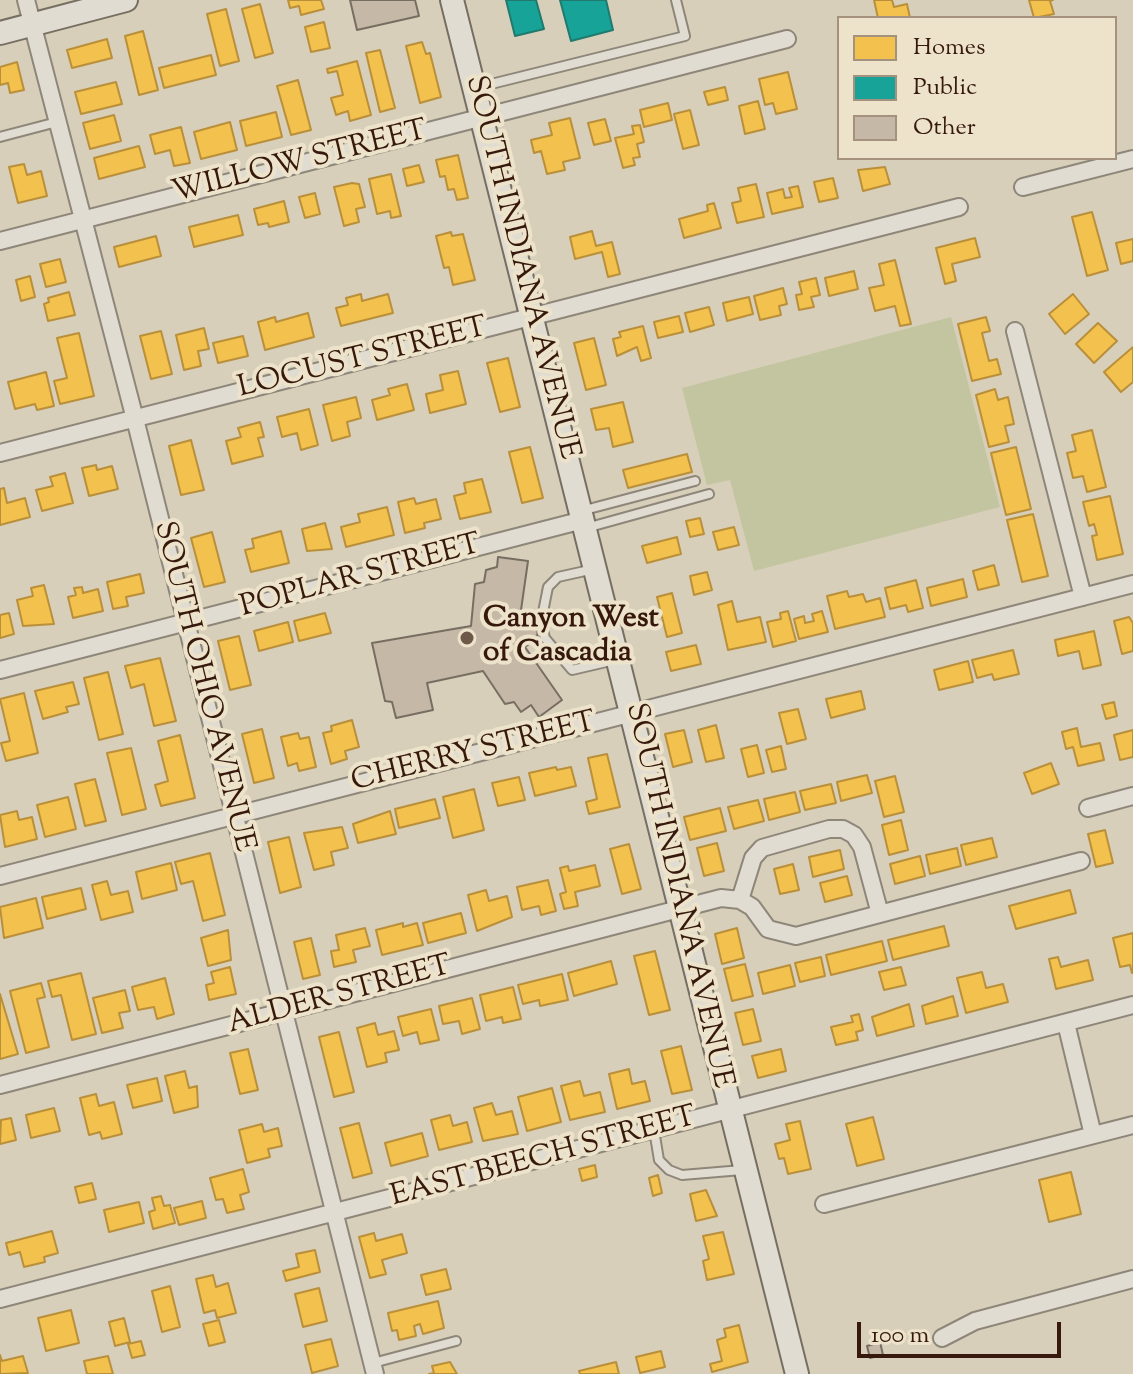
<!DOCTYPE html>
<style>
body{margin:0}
#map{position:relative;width:1133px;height:1374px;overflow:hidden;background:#d7cfba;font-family:"Sorts Mill Goudy",serif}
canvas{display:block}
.legend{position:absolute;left:837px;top:16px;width:280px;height:144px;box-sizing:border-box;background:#ede3ca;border:2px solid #a4927e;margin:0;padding:10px 14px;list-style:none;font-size:24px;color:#36190c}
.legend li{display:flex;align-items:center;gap:16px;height:40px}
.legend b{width:40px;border:2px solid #a4927e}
.scale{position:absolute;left:857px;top:1322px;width:204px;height:36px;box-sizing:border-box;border:4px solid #36190c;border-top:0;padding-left:10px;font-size:24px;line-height:28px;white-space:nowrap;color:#36190c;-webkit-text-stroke:6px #ede3ca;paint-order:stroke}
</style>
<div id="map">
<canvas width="1133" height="1374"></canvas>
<ul class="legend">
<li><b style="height:22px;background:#f2c14e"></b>Homes</li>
<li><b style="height:22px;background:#17a398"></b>Public</li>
<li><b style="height:22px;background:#c5b8a7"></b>Other</li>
</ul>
<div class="scale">100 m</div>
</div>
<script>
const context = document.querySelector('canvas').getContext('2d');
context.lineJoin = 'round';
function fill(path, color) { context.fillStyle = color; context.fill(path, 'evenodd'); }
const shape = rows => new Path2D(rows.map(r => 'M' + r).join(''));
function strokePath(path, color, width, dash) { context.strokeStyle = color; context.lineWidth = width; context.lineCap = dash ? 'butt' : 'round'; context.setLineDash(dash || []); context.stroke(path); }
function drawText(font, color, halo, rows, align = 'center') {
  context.font = font + ' "Sorts Mill Goudy",serif'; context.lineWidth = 8; context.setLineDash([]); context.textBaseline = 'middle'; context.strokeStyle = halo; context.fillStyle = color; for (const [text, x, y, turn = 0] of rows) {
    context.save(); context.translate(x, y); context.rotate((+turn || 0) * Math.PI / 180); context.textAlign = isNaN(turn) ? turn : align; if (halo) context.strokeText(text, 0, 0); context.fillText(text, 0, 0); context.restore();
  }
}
fill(shape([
 [951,317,1000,507,754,571,730,480,707,485,682,388]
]), '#c3c5a0');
const homes = shape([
 [288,0,321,0,324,9,301,15,299,6,290,8,288,0],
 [874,0,892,0,894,7,907,4,910,18,878,18,874,0],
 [1029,0,1053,0,1050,1,1054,14,1034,18,1029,0],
 [260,4,273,53,255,58,242,9,260,4],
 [226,9,239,61,220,66,207,14,226,9],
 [324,22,330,48,311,52,305,27,324,22],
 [143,31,158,90,139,95,125,36,143,31],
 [107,39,112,58,72,68,67,50,107,39],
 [422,42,426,54,430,53,441,97,420,103,406,46,422,42],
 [380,50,395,108,380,112,366,53,380,50],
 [211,55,216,75,164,88,159,68,211,55],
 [357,61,371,115,350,121,348,111,336,115,331,98,343,95,337,71,328,73,327,69,357,61],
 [17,62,24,90,10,93,8,83,0,85,0,67,17,62],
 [788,72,797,109,776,114,773,103,765,105,759,79,788,72],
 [298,80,311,130,291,135,277,86,298,80],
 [116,82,122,104,81,114,75,92,116,82],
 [725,87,728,100,708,105,704,92,725,87],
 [758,101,765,129,745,134,739,106,758,101],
 [668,103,672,120,644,127,640,110,668,103],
 [690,110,699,145,683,149,674,114,690,110],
 [276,112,282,137,246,146,240,121,276,112],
 [114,115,121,141,90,149,83,123,114,115],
 [570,118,580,158,563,162,565,170,547,174,541,151,534,153,531,140,552,135,549,123,570,118],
 [605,119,611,141,594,145,588,123,605,119],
 [230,122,237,150,201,159,194,132,230,122],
 [640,125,644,142,637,144,640,157,633,158,635,165,623,168,615,138,634,134,632,126,640,125],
 [181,127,190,163,174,166,170,150,155,154,150,135,181,127],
 [139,146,145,167,99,179,94,158,139,146],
 [458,155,468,198,457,200,454,189,448,190,445,176,440,177,436,160,458,155],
 [24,164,27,175,41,171,47,196,18,203,9,167,24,164],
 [419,165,424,182,407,186,403,169,419,165],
 [885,167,890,184,863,191,858,170,885,167],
 [391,174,401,216,391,218,390,211,377,214,369,179,391,174],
 [833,178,838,198,819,202,814,182,833,178],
 [352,183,359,184,365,207,356,209,359,222,344,226,334,187,352,183],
 [756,184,764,217,737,223,732,203,741,201,738,188,756,184],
 [798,186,803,207,772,214,767,193,783,189,785,198,792,197,789,188,798,186],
 [315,193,320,214,305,218,299,197,315,193],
 [284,201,289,222,269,227,268,223,258,225,254,209,284,201],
 [714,203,721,228,684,238,679,219,708,211,707,205,714,203],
 [1092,212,1108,270,1087,276,1072,217,1092,212],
 [238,215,243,235,194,247,189,227,238,215],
 [592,231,596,246,612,242,620,274,608,277,602,252,575,259,570,237,592,231],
 [451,232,452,236,463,234,475,280,453,285,449,267,444,268,436,236,451,232],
 [156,236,161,256,119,267,114,247,156,236],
 [975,238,980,257,952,264,956,281,945,284,936,248,975,238],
 [1133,239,1133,261,1121,264,1116,243,1133,239],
 [60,259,66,282,46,287,40,264,60,259],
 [895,260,911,324,900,326,895,306,875,311,869,288,884,285,879,264,895,260],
 [854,271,858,289,829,296,825,278,854,271],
 [30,276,35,297,21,301,16,280,30,276],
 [816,278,820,295,811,297,814,307,799,310,796,295,802,294,799,282,816,278],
 [783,288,787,304,779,306,781,315,760,320,754,296,783,288],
 [69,292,75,315,48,321,44,304,49,302,48,298,69,292],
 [361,294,362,301,388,294,393,313,341,326,336,308,348,305,346,298,361,294],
 [1073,294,1089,314,1065,334,1049,314,1073,294],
 [749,297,753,314,727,321,723,303,749,297],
 [709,307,714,325,690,332,685,313,709,307],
 [308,313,314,337,265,350,258,322,275,317,276,322,308,313],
 [679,316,683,332,658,338,654,322,679,316],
 [986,317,990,331,982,333,989,361,997,359,1001,374,972,381,958,324,986,317],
 [1098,323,1117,341,1094,363,1076,344,1098,323],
 [643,326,651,358,641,361,637,347,617,356,613,339,621,337,619,332,643,326],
 [204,328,209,349,198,351,201,366,184,370,176,335,204,328],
 [161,331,172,374,151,379,140,336,161,331],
 [79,333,94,396,60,404,54,381,67,378,57,338,79,333],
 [243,336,248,356,218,363,213,343,243,336],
 [594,338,606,385,586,390,574,343,594,338],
 [1133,347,1133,382,1121,392,1104,372,1133,347],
 [508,358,520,407,500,412,487,363,508,358],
 [458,371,466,404,430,413,426,394,443,390,440,375,458,371],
 [46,372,54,406,37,410,35,404,15,409,8,382,46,372],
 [407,384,414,410,377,420,372,400,390,395,388,389,407,384],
 [995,389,998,400,1008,397,1014,424,1005,426,1009,442,989,447,976,395,995,389],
 [356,397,361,418,347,422,350,436,332,441,323,405,356,397],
 [623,402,633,442,613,447,609,428,596,430,591,409,623,402],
 [309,409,318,445,301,450,297,433,282,437,277,417,309,409],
 [260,422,264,437,258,438,263,456,232,464,226,441,241,437,238,428,260,422],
 [1092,430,1106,487,1087,492,1083,476,1073,478,1067,453,1076,451,1072,435,1092,430],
 [191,440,204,490,181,495,169,446,191,440],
 [530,447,543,498,522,503,509,452,530,447],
 [1016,447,1031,509,1006,515,991,453,1016,447],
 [687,454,692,472,628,488,623,470,687,454],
 [96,465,97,470,112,466,118,489,89,496,82,468,96,465],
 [65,473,73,503,42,511,36,490,53,486,50,477,65,473],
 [482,479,491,512,460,519,454,496,466,493,464,483,482,479],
 [4,488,7,503,25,498,30,517,0,525,0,489,4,488],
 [1110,496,1123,554,1097,560,1092,536,1097,535,1094,524,1089,526,1083,502,1110,496],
 [414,498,416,504,436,499,441,519,424,523,425,528,405,533,398,502,414,498],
 [387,507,394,535,346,547,341,527,360,522,358,514,387,507],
 [1033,514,1048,576,1022,582,1007,520,1033,514],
 [700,518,704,534,690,537,686,521,700,518],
 [325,523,332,549,307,551,302,529,325,523],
 [734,527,739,545,718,550,713,532,734,527],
 [281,531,289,563,251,572,245,550,254,548,252,539,281,531],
 [212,532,225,582,204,587,191,538,212,532],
 [677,537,681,554,647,563,642,546,677,537],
 [994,565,999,585,978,590,973,571,994,565],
 [707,572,712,590,694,595,690,576,707,572],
 [140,574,144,593,126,597,128,606,113,609,107,582,140,574],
 [963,579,967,597,931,606,927,588,963,579],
 [916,580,923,608,908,612,906,605,890,609,885,588,916,580],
 [44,585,54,624,23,626,17,600,33,596,31,588,44,585],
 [82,587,83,593,98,589,103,611,73,618,68,597,76,595,74,588,82,587],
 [847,591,849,597,863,594,866,602,880,598,885,617,835,629,827,596,847,591],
 [672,593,682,633,667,637,657,597,672,593],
 [732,601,737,622,760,617,766,642,728,650,718,605,732,601],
 [788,611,796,641,773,647,767,622,781,619,780,613,788,611],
 [822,611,828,632,799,639,794,619,804,616,805,623,814,621,812,614,822,611],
 [9,613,14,634,0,638,0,615,9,613],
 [325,613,331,633,299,641,294,621,325,613],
 [1129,617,1133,623,1133,651,1122,654,1114,621,1129,617],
 [288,622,293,642,259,651,254,631,288,622],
 [1094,631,1101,665,1083,669,1079,651,1058,656,1055,640,1094,631],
 [239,636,251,685,230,690,218,641,239,636],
 [696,645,701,664,671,671,666,652,696,645],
 [1013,650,1019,674,994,680,992,674,977,678,972,660,1013,650],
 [160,658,176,721,154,726,144,684,131,688,125,666,160,658],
 [968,661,973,682,939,690,934,670,968,661],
 [108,672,123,734,99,740,84,678,108,672],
 [73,682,79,704,66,707,68,712,43,719,35,691,73,682],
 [861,691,865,709,831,718,826,699,861,691],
 [24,693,38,753,6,761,1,743,10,741,0,699,24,693],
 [1114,702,1117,716,1106,719,1102,705,1114,702],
 [798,709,806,739,787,744,779,713,798,709],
 [352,720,359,747,345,751,347,759,331,764,323,733,332,731,331,726,352,720],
 [716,725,724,758,706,762,698,730,716,725],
 [1077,728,1081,747,1100,743,1104,760,1078,766,1073,747,1066,749,1062,732,1077,728],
 [262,729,274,778,254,783,242,734,262,729],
 [684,730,692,762,673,767,665,734,684,730],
 [1133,730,1133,757,1120,760,1114,735,1133,730],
 [298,733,300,739,309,737,316,767,299,771,297,763,288,766,281,737,298,733],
 [180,735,195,798,161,806,155,785,168,781,158,741,180,735],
 [757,745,764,773,748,777,741,749,757,745],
 [781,746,786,769,772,772,766,750,781,746],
 [131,748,146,809,122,815,107,753,131,748],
 [607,754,620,807,589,814,586,802,597,799,588,758,607,754],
 [1051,763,1059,784,1032,794,1024,773,1051,763],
 [556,767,557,770,571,767,576,786,535,796,529,773,556,767],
 [867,775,872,793,841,801,837,782,867,775],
 [895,776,904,812,884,817,875,781,895,776],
 [519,777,525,800,498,806,492,783,519,777],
 [95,779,106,821,85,826,75,784,95,779],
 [831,784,836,803,805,810,800,791,831,784],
 [474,789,484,830,453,838,443,797,474,789],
 [795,792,800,812,769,820,764,799,795,792],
 [68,797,76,829,45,837,37,805,68,797],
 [435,799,440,818,399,828,395,809,435,799],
 [758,800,764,821,734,829,728,807,758,800],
 [720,808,726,831,690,840,684,817,720,808],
 [17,811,19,820,32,817,37,839,5,847,0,815,17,811],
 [390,811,396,834,358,843,353,824,390,811],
 [901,820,908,850,889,855,882,825,901,820],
 [342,827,348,848,331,852,334,865,314,870,304,833,342,827],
 [1105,830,1113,863,1096,867,1088,834,1105,830],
 [289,837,301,887,280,893,268,842,289,837],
 [992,838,997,857,966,865,961,845,992,838],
 [717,843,724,871,704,876,697,848,717,843],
 [629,844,641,889,622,894,610,849,629,844],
 [957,848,961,866,930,874,926,855,957,848],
 [840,850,844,869,813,877,809,857,840,850],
 [210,853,225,915,203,921,193,881,181,884,175,862,210,853],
 [920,856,925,876,895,884,890,864,920,856],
 [171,863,177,890,142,899,136,872,171,863],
 [793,864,799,890,780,894,774,869,793,864],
 [595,865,600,886,575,892,578,906,564,909,560,894,566,892,560,868,568,866,569,871,595,865],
 [847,876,852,895,825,902,820,883,847,876],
 [548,880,556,911,541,915,539,906,522,910,517,887,548,880],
 [107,881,111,895,128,891,133,912,101,920,92,885,107,881],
 [81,888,86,909,47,919,42,897,81,888],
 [486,890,489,901,507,896,512,917,477,931,468,895,486,890],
 [1070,890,1076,913,1016,929,1009,906,1070,890],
 [36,898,43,928,4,938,0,907,36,898],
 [461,913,466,933,428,943,423,923,461,913],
 [403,923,403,927,417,923,423,945,382,955,376,930,403,923],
 [944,926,949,946,893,960,888,940,944,926],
 [365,928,370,946,353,950,356,962,334,967,331,951,339,950,336,935,365,928],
 [737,928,744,958,722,964,715,934,737,928],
 [228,930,231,960,208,966,201,938,228,930],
 [1133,933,1133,972,1132,973,1130,965,1120,967,1113,938,1133,933],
 [311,938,320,975,303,979,294,942,311,938],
 [882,941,887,961,831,975,826,955,882,941],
 [655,951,670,1010,649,1015,634,956,655,951],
 [821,957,825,976,800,982,795,963,821,957],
 [1058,957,1061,967,1088,960,1093,980,1056,989,1049,959,1058,957],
 [611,961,617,984,574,996,568,973,611,961],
 [745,964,753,996,732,1001,724,969,745,964],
 [790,965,795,986,763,994,758,973,790,965],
 [230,967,236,994,209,1000,206,985,214,983,211,972,230,967],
 [901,967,906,985,884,990,879,972,901,967],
 [982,972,986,988,1003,984,1008,1002,966,1013,957,978,982,972],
 [81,973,96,1034,72,1040,61,995,52,997,48,981,81,973],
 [562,974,568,1000,540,1006,539,1000,523,1004,518,985,562,974],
 [165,978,174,1014,157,1019,154,1007,138,1010,132,987,165,978],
 [41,983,45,997,37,999,49,1047,26,1053,10,991,41,983],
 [513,987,521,1019,503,1023,502,1017,486,1021,480,995,513,987],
 [125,990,130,1011,119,1013,123,1028,102,1033,93,998,125,990],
 [0,994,18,1054,0,1059,0,994],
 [953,996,958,1016,926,1024,922,1006,953,996],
 [472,998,480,1029,462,1034,459,1021,443,1024,439,1006,472,998],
 [909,1004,914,1026,877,1036,872,1017,909,1004],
 [431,1009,439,1040,420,1044,417,1032,403,1036,398,1017,431,1009],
 [753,1009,761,1041,743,1045,735,1013,753,1009],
 [859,1014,863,1030,856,1032,858,1040,836,1045,831,1027,853,1022,851,1016,859,1014],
 [375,1023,378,1035,394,1031,399,1050,385,1053,387,1062,367,1067,357,1028,375,1023],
 [339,1032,354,1092,334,1097,319,1037,339,1032],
 [681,1046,692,1090,672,1094,661,1051,681,1046],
 [248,1049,258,1090,240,1094,230,1053,248,1049],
 [781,1049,786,1071,758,1078,752,1056,781,1049],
 [629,1069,632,1084,645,1081,650,1101,617,1109,609,1074,629,1069],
 [185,1071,189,1088,197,1086,198,1107,174,1113,165,1076,185,1071],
 [157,1078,162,1101,133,1108,127,1085,157,1078],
 [580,1081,584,1096,600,1092,605,1112,570,1120,561,1086,580,1081],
 [552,1088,561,1122,527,1131,518,1097,552,1088],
 [96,1094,99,1106,114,1102,122,1134,102,1139,100,1132,89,1135,80,1098,96,1094],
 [492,1103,496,1115,512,1111,518,1134,483,1141,474,1108,492,1103],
 [54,1108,60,1131,31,1138,26,1115,54,1108],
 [450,1115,453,1126,467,1122,472,1142,439,1150,431,1120,450,1115],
 [873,1117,884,1159,857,1166,846,1124,873,1117],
 [11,1118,16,1140,0,1144,1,1120,11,1118],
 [800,1121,811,1169,788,1174,784,1158,779,1159,775,1144,790,1140,786,1124,800,1121],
 [359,1123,372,1173,353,1178,340,1128,359,1123],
 [262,1124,264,1132,278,1128,282,1146,268,1149,270,1157,247,1163,239,1130,262,1124],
 [422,1133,428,1156,391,1166,385,1143,422,1133],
 [595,1165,597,1177,582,1181,579,1169,595,1165],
 [243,1169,249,1192,240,1195,244,1209,227,1213,223,1199,216,1200,210,1178,243,1169],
 [1071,1172,1081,1214,1049,1222,1039,1180,1071,1172],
 [658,1175,662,1193,653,1196,649,1178,658,1175],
 [92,1183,96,1199,79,1203,75,1187,92,1183],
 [706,1190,717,1216,696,1221,690,1194,706,1190],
 [161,1196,164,1206,170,1205,175,1223,153,1229,149,1212,155,1210,152,1198,161,1196],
 [202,1201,206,1218,179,1225,174,1208,202,1201],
 [139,1202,144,1223,109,1232,104,1210,139,1202],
 [52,1231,58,1253,44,1257,45,1262,24,1267,20,1252,9,1255,6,1243,52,1231],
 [723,1232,734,1274,707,1280,703,1261,709,1259,703,1236,723,1232],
 [374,1233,376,1241,402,1234,407,1253,382,1260,386,1274,370,1278,359,1237,374,1233],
 [315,1250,320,1272,286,1281,283,1271,299,1267,296,1254,315,1250],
 [446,1269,451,1289,426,1295,421,1275,446,1269],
 [213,1275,216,1287,228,1283,236,1313,217,1318,215,1310,204,1313,196,1279,213,1275],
 [170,1286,180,1327,162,1332,152,1291,170,1286],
 [319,1288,327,1321,303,1327,295,1294,319,1288],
 [438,1301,444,1328,423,1334,420,1324,414,1326,416,1336,399,1340,397,1330,392,1331,388,1313,438,1301],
 [71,1310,79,1343,46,1351,38,1318,71,1310],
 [124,1318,130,1342,115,1346,109,1322,124,1318],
 [219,1320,225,1342,209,1346,203,1324,219,1320],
 [739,1325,748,1362,712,1372,710,1364,722,1361,717,1340,726,1337,724,1329,739,1325],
 [331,1339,338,1366,312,1373,305,1345,331,1339],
 [141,1341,145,1355,132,1358,128,1344,141,1341],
 [661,1351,665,1367,640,1373,636,1357,661,1351],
 [0,1355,2,1361,23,1356,28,1373,0,1374,0,1355],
 [108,1356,113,1374,87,1374,84,1361,108,1356],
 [450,1362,457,1374,429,1374,434,1373,432,1366,450,1362],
 [616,1362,619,1374,580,1374,579,1371,616,1362]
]);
fill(homes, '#f2c14e');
strokePath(homes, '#ba8f3a', 2);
const public = shape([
 [506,0,536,0,544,29,515,36,506,0],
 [560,0,606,0,613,30,571,41,560,0]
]);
fill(public, '#17a398');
strokePath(public, '#207a6e', 2);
const building = shape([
 [350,0,415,0,419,16,357,30,350,0],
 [498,557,528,561,519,624,538,627,537,638,525,647,562,700,539,717,531,705,521,712,514,702,505,704,483,671,427,683,433,710,396,718,392,702,385,701,372,643,471,626,475,584,484,582,486,570,497,567,498,557],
 [880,1342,883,1355,870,1358,867,1346,880,1342]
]);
fill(building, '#c5b8a7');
strokePath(building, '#776e62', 2);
const lane = shape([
 [475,88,685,36,676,0],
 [0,137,57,122],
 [581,511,695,481],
 [586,528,709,494],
 [594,569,558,577,548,587,541,622,545,638,572,670,615,660],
 [654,1130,659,1160,669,1170,682,1175,742,1170],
 [373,1363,456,1341]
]);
const street = shape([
 [26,0,135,419,375,1374],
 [1023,187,1133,159],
 [0,241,787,39],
 [1015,331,1083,597],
 [0,453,959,207],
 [0,670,583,520],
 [1088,808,1133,796],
 [0,876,1133,584],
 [740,900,753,858,762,848,829,829,843,829,854,835,862,847,880,914],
 [1066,1023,1093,1135],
 [0,1085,721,898,740,900,752,907,768,929,796,936,1081,861],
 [824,1204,1133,1125],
 [0,1299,1133,1005],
 [942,1338,975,1321,1133,1279]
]);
const secondary = shape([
 [452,0,797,1374],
 [0,33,126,0]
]);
strokePath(lane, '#8e8679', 12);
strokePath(street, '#8e8679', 20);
strokePath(secondary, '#776e62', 26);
strokePath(lane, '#e0dcd1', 8);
strokePath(street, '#e0dcd1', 16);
strokePath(secondary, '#e0dcd1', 22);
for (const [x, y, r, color] of [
 [467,638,8,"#6e5949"]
]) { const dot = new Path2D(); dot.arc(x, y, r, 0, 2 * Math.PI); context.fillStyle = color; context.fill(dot); strokePath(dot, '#ede3ca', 3); }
drawText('30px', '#36190c', '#ede3ca', [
 ["WILLOW STREET",300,164,-14],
 ["SOUTH INDIANA AVENUE",520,268,76],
 ["LOCUST STREET",363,360,-14],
 ["POPLAR STREET",361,578,-15],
 ["SOUTH OHIO AVENUE",202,687,76],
 ["CHERRY STREET",474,754,-14],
 ["SOUTH INDIANA AVENUE",677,896,77],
 ["ALDER STREET",340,997,-15],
 ["EAST BEECH STREET",544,1159,-15]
]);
drawText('bold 30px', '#36190c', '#ede3ca', [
 ["Canyon West",483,621],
 ["of Cascadia",483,655]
], 'left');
</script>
